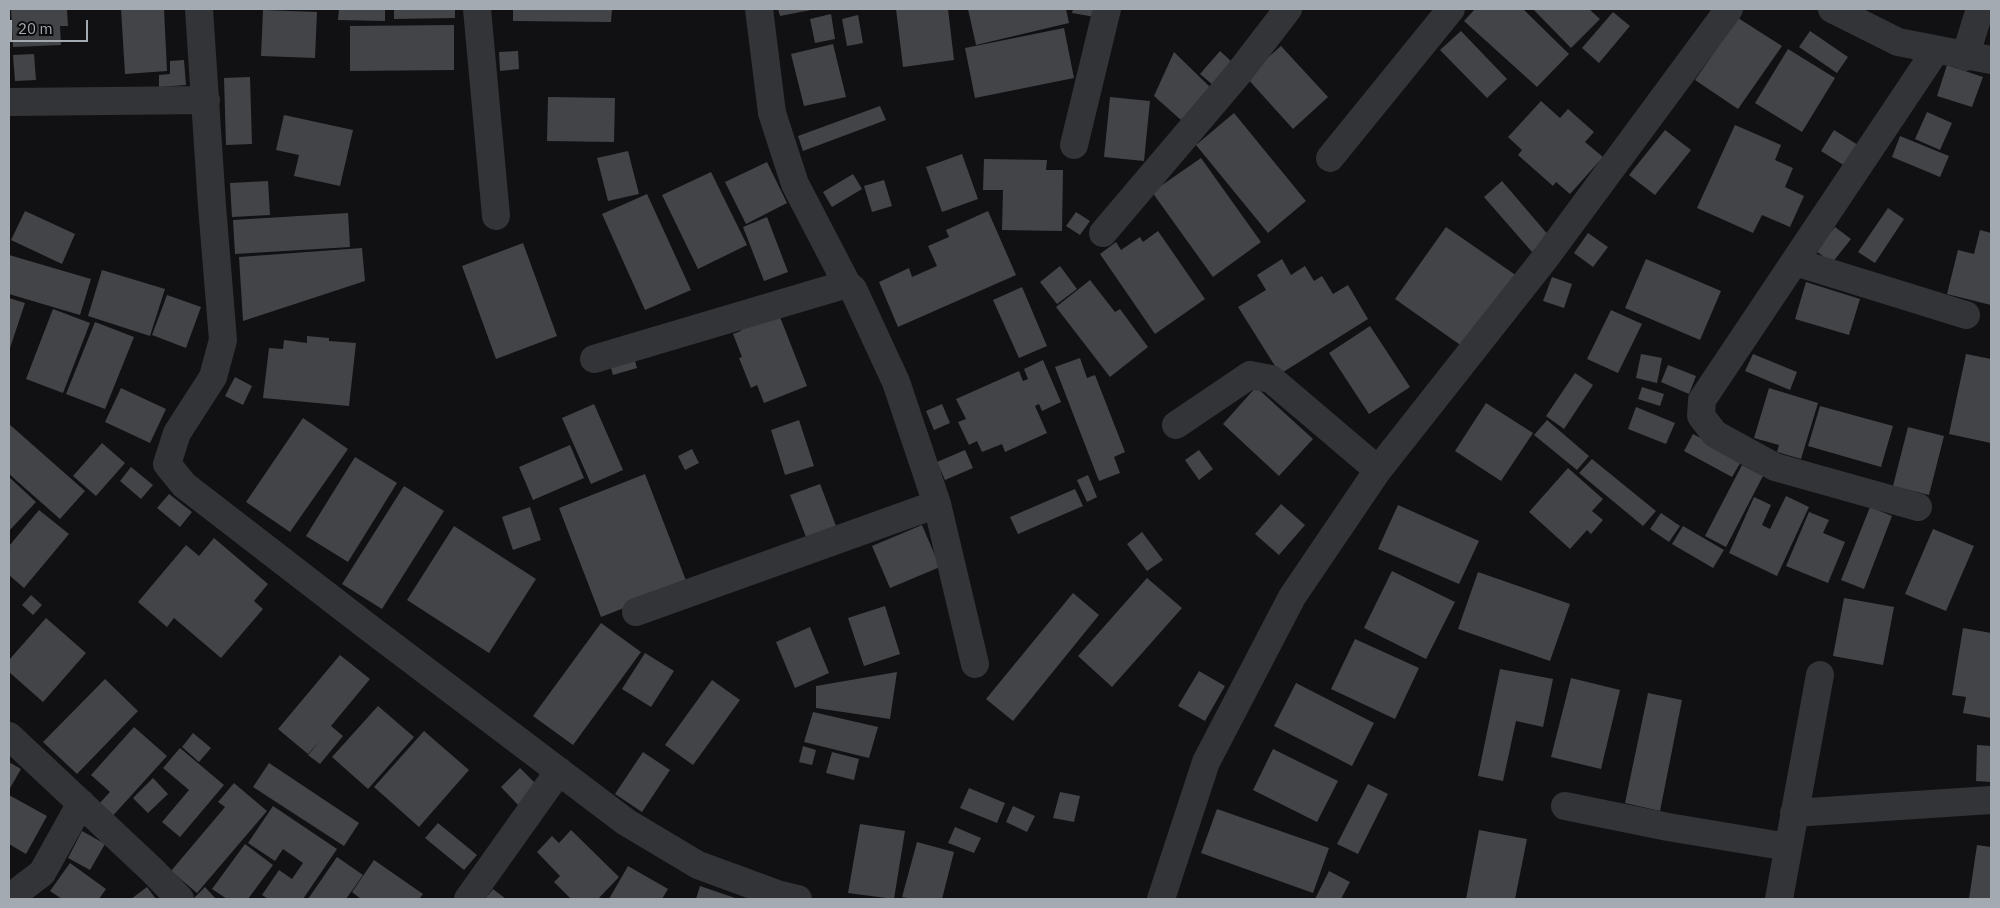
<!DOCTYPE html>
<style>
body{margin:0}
#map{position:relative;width:2000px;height:908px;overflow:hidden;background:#111113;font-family:"IBM Plex Sans",sans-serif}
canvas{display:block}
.frame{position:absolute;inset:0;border:10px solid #a4aab2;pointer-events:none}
.scale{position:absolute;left:10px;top:20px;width:78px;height:22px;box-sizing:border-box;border:2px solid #a4aab2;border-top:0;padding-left:6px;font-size:15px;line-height:18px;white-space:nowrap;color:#a4aab2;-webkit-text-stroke:4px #0c0c0d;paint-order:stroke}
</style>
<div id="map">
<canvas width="2000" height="908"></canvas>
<div class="frame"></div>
<div class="scale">20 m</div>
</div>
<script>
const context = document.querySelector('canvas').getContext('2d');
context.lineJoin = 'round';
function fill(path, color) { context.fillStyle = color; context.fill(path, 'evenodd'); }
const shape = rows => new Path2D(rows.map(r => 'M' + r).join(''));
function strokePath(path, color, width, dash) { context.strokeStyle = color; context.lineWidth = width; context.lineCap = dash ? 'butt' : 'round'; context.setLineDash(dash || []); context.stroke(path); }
fill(shape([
 [11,9,67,9,68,26,60,26,61,45,13,47],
 [121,9,164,9,167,71,125,74],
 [339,9,385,9,385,21,338,20],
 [394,9,455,9,455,18,394,19],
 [513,9,612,9,611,22,513,21],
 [778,9,811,9,811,10,780,16],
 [896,9,948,9,954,60,903,67],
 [968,9,1066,9,1069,23,976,45],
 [1073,9,1096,9,1095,17,1072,13],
 [1475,9,1523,9,1569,54,1537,87,1464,21],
 [1533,9,1589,9,1600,19,1571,48],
 [263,10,317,12,315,58,261,56],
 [1613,12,1630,26,1599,63,1582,48],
 [831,14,835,39,815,43,810,19],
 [858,15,863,43,847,46,842,19],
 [1738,18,1782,46,1738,109,1695,80],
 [454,25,454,70,350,71,350,26],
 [1064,28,1074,78,975,98,965,48],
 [1461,31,1507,79,1487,98,1440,50],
 [1810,31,1848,57,1837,73,1799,47],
 [833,44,846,97,804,106,791,54],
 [1281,46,1328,97,1293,129,1246,77],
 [1788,49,1835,78,1802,132,1755,103],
 [518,51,519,69,500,71,499,52],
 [1220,51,1232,62,1213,85,1200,74],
 [1174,52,1211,88,1181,120,1154,96],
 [34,54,36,80,15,81,13,55],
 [184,60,186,85,159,87,159,75,170,74,170,61],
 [1947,65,1983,77,1972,107,1937,96],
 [250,77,252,144,226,145,224,78],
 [548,97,615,98,614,142,547,141],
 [1110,97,1150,101,1144,161,1104,157],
 [1541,101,1560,118,1568,109,1594,132,1585,142,1603,157,1570,194,1556,182,1553,186,1518,155,1522,150,1508,137],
 [880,106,886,120,803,151,798,136],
 [1927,112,1952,123,1940,150,1915,139],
 [1234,113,1306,201,1268,233,1196,145],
 [284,115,353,130,340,186,294,176,299,155,276,150],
 [1735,125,1781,145,1775,160,1793,168,1785,187,1804,196,1790,227,1762,215,1753,233,1697,208],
 [1665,130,1691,150,1655,195,1629,175],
 [1834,130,1858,145,1845,166,1821,151],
 [1900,136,1949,156,1940,177,1892,157],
 [628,151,639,194,608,201,597,158],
 [962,154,978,199,942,212,926,167],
 [1201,158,1261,242,1213,277,1152,192],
 [984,159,1047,160,1046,170,1063,170,1062,231,1002,230,1003,190,983,190],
 [767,162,787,203,746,224,725,182],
 [711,172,747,245,698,269,662,195],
 [853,174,862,189,832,207,823,192],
 [884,180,892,206,872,212,864,186],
 [268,181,270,215,232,217,230,183],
 [1502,181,1550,237,1532,252,1484,197],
 [647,194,691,290,645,310,602,214],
 [1888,208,1904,219,1875,263,1858,252],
 [25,211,75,234,62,264,11,240],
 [988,211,1016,275,898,327,879,282,909,268,912,277,937,266,928,246,949,237,946,230],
 [1076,212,1090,221,1080,235,1066,226],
 [348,213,350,247,235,254,233,220],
 [767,217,788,272,764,281,743,227],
 [1446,227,1517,276,1466,349,1395,299],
 [1835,227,1851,239,1832,263,1816,251],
 [1980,230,1991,233,1991,305,1947,294,1958,250,1974,254],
 [1158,231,1205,299,1155,334,1100,254,1116,242,1121,250,1140,237,1143,242],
 [1588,233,1608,247,1593,267,1574,253],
 [523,243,557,336,496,359,462,266],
 [362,248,365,281,243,321,239,257],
 [9,255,91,279,80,315,9,294],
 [1282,259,1291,275,1305,266,1314,281,1322,276,1333,294,1348,285,1368,319,1280,374,1238,307,1266,290,1257,275],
 [1646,259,1721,291,1700,340,1625,308],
 [1060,266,1077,289,1057,304,1040,282],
 [102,270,165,289,150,336,88,316],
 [1552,277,1572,284,1564,308,1543,301],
 [1090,280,1115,312,1120,309,1148,347,1110,377,1056,307],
 [1806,282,1860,299,1849,335,1795,319],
 [1022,287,1047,346,1019,358,993,300],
 [167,295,201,307,186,348,152,335],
 [9,298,25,303,9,351],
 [53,309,90,323,63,393,26,379],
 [761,310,766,322,780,317,807,386,764,403,757,385,751,388,739,358,742,357,733,334,741,331,737,320],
 [1611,310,1642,324,1618,373,1587,359],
 [95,322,134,337,105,409,66,394],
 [1370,326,1410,387,1369,414,1329,353],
 [307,336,329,338,329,341,356,343,349,406,263,398,269,348,283,349,284,340,307,343],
 [632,351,637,368,613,375,608,358],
 [1641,354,1662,358,1657,383,1636,378],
 [1753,354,1797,372,1790,390,1745,371],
 [1966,354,1991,359,1991,443,1949,434],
 [1080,358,1087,378,1095,375,1125,452,1114,457,1120,473,1099,481,1055,367],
 [1043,360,1061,402,1042,411,1039,404,1035,406,1047,433,1005,452,1002,444,982,452,977,441,969,445,958,422,966,419,956,399,1019,371,1023,381,1028,379,1024,369],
 [1668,365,1696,376,1689,394,1661,382],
 [1575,373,1593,385,1564,429,1546,416],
 [235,377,252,386,243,405,225,396],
 [1256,387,1313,439,1279,476,1223,424],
 [1642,387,1664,394,1660,406,1638,399],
 [121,388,166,409,150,443,105,422],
 [1769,388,1818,403,1801,459,1777,452,1779,445,1754,438],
 [1486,403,1533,433,1501,481,1455,451],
 [594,404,623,470,591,484,562,418],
 [942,404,950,423,934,430,926,411],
 [1820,406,1893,426,1881,467,1808,446],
 [1636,407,1675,423,1666,444,1628,429],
 [303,418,348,449,290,532,246,502],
 [799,420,814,466,785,475,771,430],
 [1547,420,1589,456,1577,470,1534,435],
 [9,424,85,491,60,519,9,474],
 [1908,427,1944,436,1929,495,1893,486],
 [1693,434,1742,460,1732,477,1684,451],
 [102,443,125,463,96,496,73,476],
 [570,445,584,478,533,500,519,467],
 [692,449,699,463,685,470,678,456],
 [965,450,973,468,945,480,937,462],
 [1199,450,1213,469,1199,480,1185,460],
 [355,457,397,483,348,562,306,536],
 [1592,459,1656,511,1643,526,1579,473],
 [1742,465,1763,476,1726,547,1705,536],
 [131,467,153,485,141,499,120,481],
 [1568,468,1603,499,1592,511,1603,520,1591,534,1587,530,1570,549,1529,512],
 [645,474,687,583,601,617,559,508],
 [1088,475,1097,497,1087,502,1077,480],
 [9,477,36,502,9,531],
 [820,484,836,526,806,537,790,495],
 [404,486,444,511,382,609,342,584],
 [1075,489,1083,506,1018,534,1010,517],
 [169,494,192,512,180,527,157,508],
 [1786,496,1809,507,1777,576,1729,553,1754,497,1771,505,1762,525,1770,529],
 [1281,504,1305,525,1279,555,1255,534],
 [1398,505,1479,541,1459,584,1378,549],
 [530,507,541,540,513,550,502,517],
 [1870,507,1892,516,1864,589,1841,580],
 [39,510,69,534,24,588,9,575,9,546],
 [1809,512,1829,520,1823,533,1845,542,1828,583,1786,566],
 [1661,513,1680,526,1669,542,1650,529],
 [922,525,940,567,890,588,872,546],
 [454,526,536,579,489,653,407,600],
 [1683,526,1724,550,1713,568,1672,544],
 [1933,529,1974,546,1946,611,1905,594],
 [1142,532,1163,560,1147,571,1127,544],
 [214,538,268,584,254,601,263,609,221,658,174,618,167,627,138,602,186,545,199,556],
 [1392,571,1455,602,1426,659,1364,628],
 [1478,572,1570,604,1550,661,1458,629],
 [1147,578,1182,608,1112,687,1078,656],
 [1073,593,1099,615,1013,721,986,699],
 [31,595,42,605,33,615,22,605],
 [1844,598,1894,607,1883,665,1833,656],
 [885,606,900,654,864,666,848,618],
 [46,618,86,653,43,702,9,672,9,660],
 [601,623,641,652,573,745,533,716],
 [810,627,829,673,795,688,776,642],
 [1963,628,1991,633,1991,718,1963,713,1966,697,1952,695],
 [1355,639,1419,668,1395,719,1331,689],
 [645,653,674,671,651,707,622,689],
 [340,655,370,679,331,726,343,736,320,764,308,755,320,741,308,754,278,729],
 [1500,669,1553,679,1543,727,1516,721,1503,781,1478,776],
 [1199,671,1225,686,1205,721,1178,706],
 [897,672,890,719,816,708,816,686],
 [1571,678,1620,690,1601,769,1551,757],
 [105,679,138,711,77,774,43,742],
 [712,680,740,700,693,765,665,745],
 [1296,683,1374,723,1352,766,1274,726],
 [1648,693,1682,700,1660,811,1625,803],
 [378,706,414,737,368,789,332,757],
 [813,712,878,727,869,758,804,742],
 [134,727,167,756,109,820,95,808,110,792,91,775],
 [424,731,469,770,419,827,374,787],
 [193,733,211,748,199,762,182,747],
 [1977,745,1991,746,1991,782,1976,781],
 [803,746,816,750,812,765,799,762],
 [180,748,224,785,180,837,162,822,189,790,163,768],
 [1273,749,1338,781,1317,822,1253,790],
 [643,752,670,770,642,812,615,794],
 [832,752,859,759,854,780,826,773],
 [9,762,21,769,9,790],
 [269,763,359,823,344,846,253,787],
 [520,768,538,786,519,806,501,787],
 [153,778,168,794,148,813,133,798],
 [234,783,267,811,197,893,171,871,225,807,218,802],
 [1368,784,1388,794,1358,854,1337,844],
 [969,788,1005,803,997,823,960,808],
 [1060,792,1080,796,1074,822,1053,818],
 [9,795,47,816,26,854,9,844],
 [273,806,337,849,303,899,268,899,262,895,279,870,292,879,303,863,283,849,275,861,248,843],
 [1013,806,1035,816,1027,832,1006,822],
 [1217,809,1329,848,1313,893,1201,853],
 [438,823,477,855,464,870,425,838],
 [860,824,905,831,894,899,848,893],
 [955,827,981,838,974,853,948,843],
 [571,830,619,877,598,899,571,899,554,882,560,876,537,852,552,836,559,843],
 [1479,830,1527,839,1515,899,1466,899],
 [82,831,105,844,90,870,68,858],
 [917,842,954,852,942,899,911,899,902,897],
 [245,844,273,865,248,899,227,899,212,889],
 [1977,845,1991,847,1991,899,1969,899],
 [337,857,363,875,346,899,308,899],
 [374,860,423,894,419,899,361,899,352,892],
 [70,863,106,889,99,899,62,899,50,891],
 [628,866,668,889,662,899,609,899],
 [1329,871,1350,882,1341,899,1315,899],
 [700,886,738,899,696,899],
 [147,887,156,899,131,899],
 [205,887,216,899,193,899],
 [493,889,506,899,485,899]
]), '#434448');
strokePath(shape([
 [199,9,212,206,223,340,213,377,177,433,167,464,184,485,368,627,626,822,698,865,777,894,798,899],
 [477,9,496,216],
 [759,9,772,113,795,184,847,284,853,289,896,382,937,504,975,664],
 [1832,9,1898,42,1991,60],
 [1965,57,1980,9],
 [9,102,206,100],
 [1074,145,1107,9],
 [1330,158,1451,9],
 [1103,233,1238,74,1288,9],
 [1795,262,1966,315],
 [594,359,847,284],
 [1176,425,1250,375,1271,379,1378,470],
 [1918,507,1775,467,1715,434,1701,416,1702,400,1936,50],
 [636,612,937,504],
 [9,736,153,871,180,899],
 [1565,806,1668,827,1788,847],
 [1794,813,1991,800],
 [11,899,21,889,42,873,81,803],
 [468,899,559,771],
 [1161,899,1206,762,1292,597,1378,470,1546,257,1729,9],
 [1779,899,1820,675]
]), '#333437', 28);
</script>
